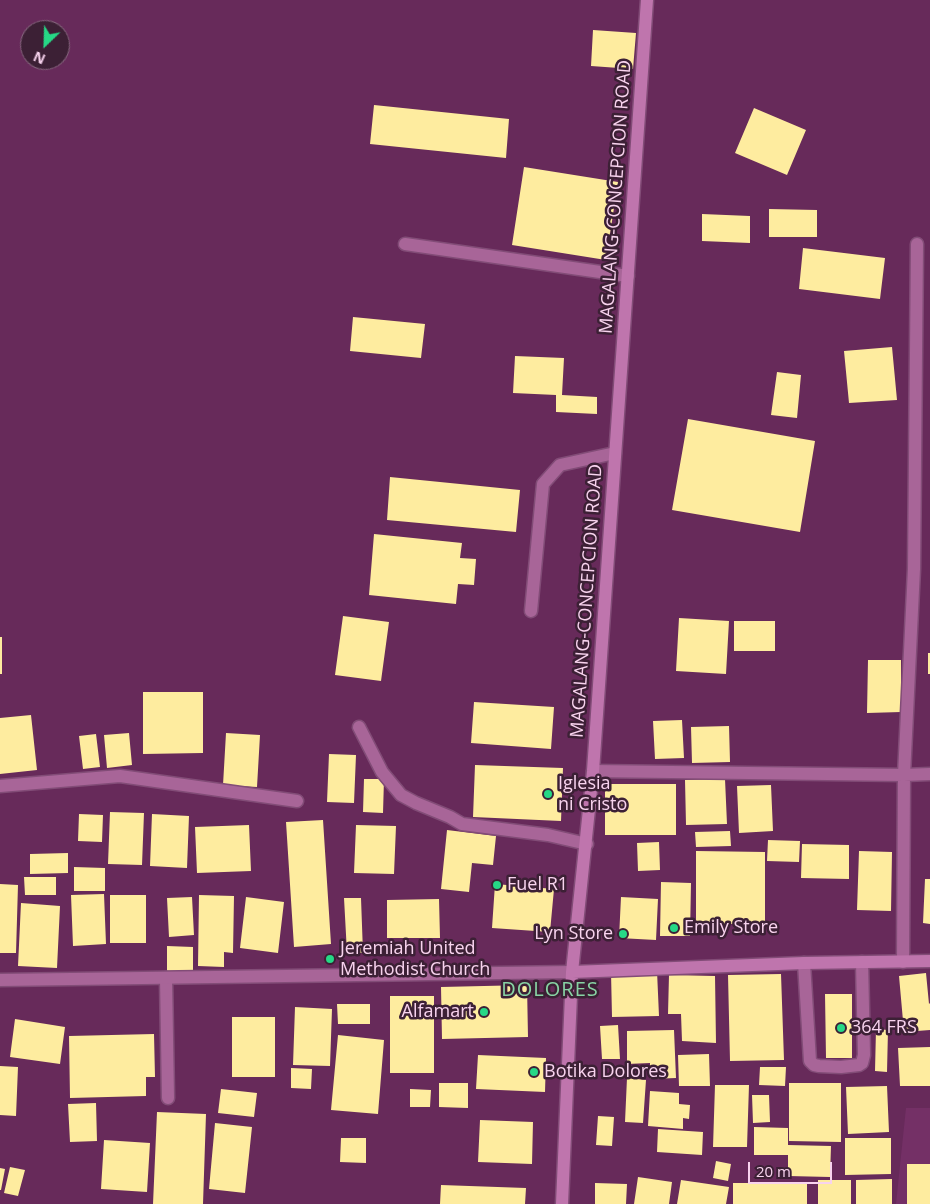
<!DOCTYPE html>
<style>
body{margin:0}
#map{position:relative;width:930px;height:1204px;overflow:hidden;background:#672a5a;font-family:"Open Sans",sans-serif}
canvas{display:block}
.north{position:absolute;left:20px;top:20px;width:50px;height:50px;box-sizing:border-box;background:#3c2035;border:1px solid #87687f;border-radius:50%;rotate:204deg;font-size:14px;font-weight:700;line-height:20px;text-align:center;color:#f8d3ee}
.north::after{content:'';display:block;margin:auto;width:18px;height:22px;background:#26d886;clip-path:polygon(50% 0,100% 100%,50% 72%,0 100%)}
.scale{position:absolute;left:748px;top:1162px;width:84px;height:22px;box-sizing:border-box;border:2px solid #f8d3ee;border-top:0;padding-left:6px;font-size:15px;line-height:18px;white-space:nowrap;color:#f8d3ee;-webkit-text-stroke:4px #3c2035;paint-order:stroke}
</style>
<div id="map">
<canvas width="930" height="1204"></canvas>
<div class="north">N</div>
<div class="scale">20 m</div>
</div>
<script>
const context = document.querySelector('canvas').getContext('2d');
context.lineJoin = 'round';
function fill(path, color) { context.fillStyle = color; context.fill(path, 'evenodd'); }
const shape = rows => new Path2D(rows.map(r => 'M' + r).join(''));
function strokePath(path, color, width, dash) { context.strokeStyle = color; context.lineWidth = width; context.lineCap = dash ? 'butt' : 'round'; context.setLineDash(dash || []); context.stroke(path); }
function drawText(font, color, halo, rows, align = 'center') {
  context.font = font + ' "Open Sans",sans-serif'; context.lineWidth = 5; context.setLineDash([]); context.textBaseline = 'middle'; context.strokeStyle = halo; context.fillStyle = color; for (const [text, x, y, turn = 0] of rows) {
    context.save(); context.translate(x, y); context.rotate((+turn || 0) * Math.PI / 180); context.textAlign = isNaN(turn) ? turn : align; if (halo) context.strokeText(text, 0, 0); context.fillText(text, 0, 0); context.restore();
  }
}
fill(shape([
 [906,1108,930,1108,930,1204,896,1204]
]), '#743066');
fill(shape([
 [593,30,636,33,633,69,591,66],
 [374,105,509,119,506,158,370,144],
 [754,108,806,130,787,175,735,153],
 [524,167,618,182,606,260,512,245],
 [769,209,817,210,817,237,769,237],
 [702,214,750,216,750,243,702,241],
 [803,248,885,258,880,299,799,289],
 [353,317,425,324,421,358,350,351],
 [892,347,897,400,849,403,844,351],
 [515,356,564,358,562,395,597,397,597,414,556,412,556,395,513,393],
 [777,372,801,375,797,418,771,415],
 [688,419,815,441,800,532,672,510],
 [390,477,520,490,516,532,387,520],
 [374,534,462,543,460,558,476,559,474,585,458,584,456,604,369,595],
 [343,616,389,622,381,681,335,675],
 [679,618,729,621,726,674,676,671],
 [734,621,775,621,775,651,734,651],
 [0,637,2,637,2,674,0,674],
 [928,653,930,653,930,674,928,674],
 [868,660,901,660,901,712,867,713],
 [143,692,203,692,203,753,143,754],
 [474,702,554,707,551,749,471,743],
 [31,715,37,770,0,774,0,718],
 [682,720,684,758,655,759,653,721],
 [729,726,730,762,692,763,691,727],
 [129,733,132,765,107,768,104,735],
 [226,733,260,735,257,787,223,785],
 [96,734,100,767,83,769,79,736],
 [329,754,356,755,354,803,327,802],
 [475,765,563,768,561,821,473,817],
 [364,779,384,779,383,813,363,812],
 [725,779,727,824,686,825,685,780],
 [605,784,676,784,676,835,605,835],
 [771,785,773,831,739,833,737,786],
 [110,812,144,813,142,865,108,864],
 [79,814,103,815,102,842,78,841],
 [152,814,189,816,187,868,150,866],
 [323,820,331,944,294,947,286,822],
 [249,825,251,871,197,873,195,827],
 [356,825,396,826,394,874,354,873],
 [447,830,496,836,493,865,472,863,469,892,441,889],
 [730,831,731,846,696,847,695,832],
 [768,840,800,841,799,862,767,861],
 [659,842,660,870,638,871,637,843],
 [802,844,849,845,849,879,801,878],
 [696,851,765,852,765,924,696,924],
 [859,851,892,852,891,911,857,910],
 [68,853,68,873,30,874,30,854],
 [74,867,105,868,105,891,74,891],
 [24,877,56,877,56,895,25,895],
 [925,879,930,879,930,924,923,923],
 [661,882,691,883,690,936,660,936],
 [0,884,18,885,16,953,0,953],
 [495,884,554,889,550,932,492,928],
 [104,894,106,944,73,946,71,895],
 [110,895,146,895,146,943,110,943],
 [199,895,234,896,233,953,224,952,224,967,198,966],
 [192,897,194,935,169,937,167,898],
 [246,897,284,902,278,953,240,948],
 [621,897,658,899,656,940,619,938],
 [344,898,361,898,363,953,347,953],
 [439,899,440,938,387,938,387,900],
 [21,903,60,906,57,968,18,966],
 [167,946,193,947,193,971,167,971],
 [657,971,659,1016,612,1017,611,972],
 [926,973,929,1004,930,1003,930,1030,904,1032,899,976],
 [781,974,784,1060,730,1061,728,975],
 [669,975,715,976,716,1043,682,1041,681,1014,668,1014],
 [527,985,528,1037,442,1039,441,987],
 [825,994,852,994,852,1058,826,1058],
 [390,996,434,996,434,1073,390,1073],
 [337,1004,370,1004,370,1024,338,1024],
 [295,1007,332,1009,330,1066,293,1065],
 [232,1017,275,1017,275,1077,232,1077],
 [15,1019,65,1027,60,1064,10,1057],
 [618,1025,620,1059,602,1059,600,1026],
 [876,1029,888,1030,887,1072,875,1071],
 [674,1030,676,1078,650,1079,650,1063,627,1064,627,1031],
 [154,1034,155,1077,146,1077,146,1096,70,1098,69,1036],
 [338,1035,384,1040,378,1114,331,1110],
 [930,1047,930,1086,900,1086,898,1048],
 [709,1054,710,1086,679,1086,678,1055],
 [478,1055,546,1058,545,1092,476,1089],
 [0,1066,18,1067,16,1116,0,1115],
 [760,1067,786,1067,785,1086,759,1085],
 [291,1068,312,1069,311,1089,291,1088],
 [627,1078,646,1080,643,1123,625,1122],
 [439,1083,468,1083,468,1108,439,1107],
 [789,1083,841,1083,841,1142,789,1141],
 [715,1085,749,1085,747,1147,713,1147],
 [887,1086,889,1132,848,1134,846,1087],
 [221,1089,257,1093,254,1117,218,1113],
 [410,1089,431,1090,430,1107,410,1107],
 [650,1091,679,1093,679,1104,690,1105,689,1119,683,1118,683,1129,648,1126],
 [752,1095,769,1095,770,1122,753,1123],
 [96,1103,97,1141,70,1142,68,1104],
 [157,1112,206,1114,203,1204,153,1204],
 [598,1116,614,1117,612,1146,596,1145],
 [480,1120,533,1122,532,1164,478,1162],
 [215,1123,252,1127,245,1193,209,1189],
 [754,1127,788,1128,788,1145,831,1146,830,1177,788,1176,788,1155,754,1155],
 [658,1129,703,1132,702,1155,657,1152],
 [341,1138,366,1138,366,1163,340,1162],
 [845,1138,891,1138,891,1174,845,1175],
 [104,1140,150,1143,147,1192,101,1189],
 [716,1161,731,1164,728,1181,713,1178],
 [907,1164,930,1164,930,1204,907,1204],
 [10,1167,25,1170,18,1196,4,1193],
 [0,1168,5,1169,1,1190,0,1190],
 [638,1177,672,1182,669,1204,634,1204],
 [892,1179,892,1204,856,1204,856,1180],
 [681,1180,729,1187,726,1204,677,1204],
 [818,1180,851,1180,851,1204,818,1204],
 [595,1183,627,1184,626,1204,595,1204],
 [733,1183,807,1183,807,1204,733,1204],
 [441,1185,526,1188,525,1204,440,1204]
]), '#feec9f');
const service = shape([
 [405,244,628,276],
 [531,611,543,484,560,465,615,453],
 [359,727,382,772,401,795,416,803,450,817,462,824,548,835,587,844],
 [804,963,810,1061,814,1065,819,1066,841,1067,859,1065,862,1063,864,1055,862,962],
 [166,978,168,1098]
]);
const minor = shape([
 [593,771,904,775,930,774],
 [0,786,120,776,297,801],
 [903,962,904,775,914,569,917,244]
]);
const tertiary = shape([
 [0,980,572,972]
]);
const primary = shape([
 [572,972,804,963,930,961],
 [562,1204,572,972,593,771,647,0]
]);
strokePath(service, '#824c77', 15);
strokePath(minor, '#824c77', 15);
strokePath(tertiary, '#824c77', 15);
strokePath(primary, '#824c77', 15);
strokePath(service, '#a86598', 12);
strokePath(minor, '#a86598', 12);
strokePath(tertiary, '#a86598', 12);
strokePath(primary, '#bf75ad', 12);
for (const [x, y, r, color] of [
 [548,794,5,"#26d886"],
 [497,885,5,"#26d886"],
 [674,928,5,"#26d886"],
 [623,934,5,"#26d886"],
 [330,959,5,"#26d886"],
 [484,1012,5,"#26d886"],
 [841,1028,5,"#26d886"],
 [534,1072,5,"#26d886"]
]) { const dot = new Path2D(); dot.arc(x, y, r, 0, 2 * Math.PI); context.fillStyle = color; context.fill(dot); strokePath(dot, '#3c2035', 2); }
drawText('18px', '#f8d3ee', '#3c2035', [
 ["MAGALANG-CONCEPCION ROAD",616,197,-86],
 ["MAGALANG-CONCEPCION ROAD",587,601,-86]
]);
drawText('18px', '#f8d3ee', '#3c2035', [
 ["Iglesia",558,784],
 ["ni Cristo",558,805],
 ["Fuel R1",507,885],
 ["Emily Store",684,928],
 ["Lyn Store",613,934,"right"],
 ["Jeremiah United",340,949],
 ["Methodist Church",340,970],
 ["Alfamart",474,1012,"right"],
 ["364 FRS",851,1028],
 ["Botika Dolores",544,1072]
], 'left');
context.letterSpacing = '1px';
drawText('20px', '#88d3a4', '#3c2035', [
 ["DOLORES",550,990]
]);
context.letterSpacing = '0px';
</script>
